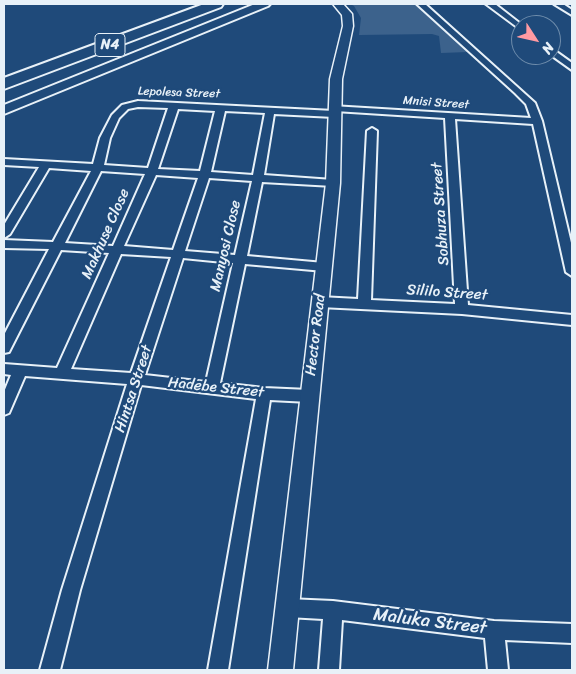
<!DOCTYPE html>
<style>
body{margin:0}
#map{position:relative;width:576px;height:674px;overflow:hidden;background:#1f4a7a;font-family:Sriracha,sans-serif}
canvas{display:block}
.frame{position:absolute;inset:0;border:5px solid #e8f1f8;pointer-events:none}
.north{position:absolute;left:511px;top:15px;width:50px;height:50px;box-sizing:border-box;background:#1f4a7a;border:1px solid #6f8dac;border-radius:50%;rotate:125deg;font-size:14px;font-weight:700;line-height:20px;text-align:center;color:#e8f1f8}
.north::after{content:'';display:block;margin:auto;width:18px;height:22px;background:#ff9aa2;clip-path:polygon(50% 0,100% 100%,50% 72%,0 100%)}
</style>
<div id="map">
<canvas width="576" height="674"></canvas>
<div class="frame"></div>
<div class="north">N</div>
</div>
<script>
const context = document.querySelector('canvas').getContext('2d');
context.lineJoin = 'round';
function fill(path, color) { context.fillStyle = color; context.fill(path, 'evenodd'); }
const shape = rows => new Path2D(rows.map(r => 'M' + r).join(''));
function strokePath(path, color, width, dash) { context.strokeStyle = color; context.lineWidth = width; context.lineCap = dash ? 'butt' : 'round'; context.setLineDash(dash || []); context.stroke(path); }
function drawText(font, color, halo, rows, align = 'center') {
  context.font = font + ' Sriracha,sans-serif'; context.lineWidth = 4.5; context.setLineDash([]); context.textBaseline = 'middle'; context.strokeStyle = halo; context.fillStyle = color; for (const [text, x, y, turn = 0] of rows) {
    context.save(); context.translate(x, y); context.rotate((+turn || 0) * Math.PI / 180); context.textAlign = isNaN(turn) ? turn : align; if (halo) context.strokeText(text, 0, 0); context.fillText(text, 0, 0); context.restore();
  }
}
fill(shape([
 [350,4,421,4,468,52,441,53,439,36,432,34,359,35,361,18,354,6]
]), '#3c628c');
const minor = shape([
 [417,4,425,4,535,103,542,121,572,247,572,276,566,272,533,124,455,119,468,305,572,315,572,325,462,314,320,307,315,305,313,302,315,299,320,297,358,299,367,131,372,128,377,131,371,300,455,304,445,118,335,111,330,108,332,106,531,118,526,104,515,93,417,4],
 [486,4,495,4,522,25,521,30,486,4],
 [554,4,563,4,572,10,572,15,554,4],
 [551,48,572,63,572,70,551,55,551,48],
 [138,101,334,111,339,114,334,117,274,114,264,175,333,180,338,183,333,186,262,182,247,256,324,263,330,267,324,271,245,264,220,383,264,388,309,390,314,392,316,396,314,400,309,402,270,400,228,670,208,670,256,399,141,385,80,590,60,670,40,670,62,590,127,384,25,376,9,413,4,415,4,392,11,375,4,374,4,364,57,368,109,253,61,250,11,348,9,352,4,353,4,335,49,249,4,248,4,240,53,242,91,171,49,168,10,234,4,238,4,225,39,167,4,165,4,159,93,164,100,138,112,115,122,105,138,101],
 [138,107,168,108,148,168,104,165,110,138,119,118,128,109,138,107],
 [178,109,215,111,200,171,158,169,178,109],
 [225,111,265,113,253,175,211,172,225,111],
 [101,171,145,174,113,246,65,243,101,171],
 [156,175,198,178,173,250,124,246,156,175],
 [209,178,252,181,235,255,185,251,209,178],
 [121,254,171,257,131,373,71,369,121,254],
 [183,258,233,263,206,382,145,375,183,258],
 [288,599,333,601,494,621,572,624,572,643,505,640,508,670,488,670,485,638,342,620,339,670,319,670,323,619,288,617,281,614,279,608,281,602,288,599]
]);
const tertiary = shape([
 [333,4,343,4,352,14,353,26,342,79,340,183,293,670,268,670,326,183,330,79,343,26,342,15,333,4]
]);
const secondary = shape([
 [255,4,270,4,268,6,4,114,4,105,255,4]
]);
const motorway = shape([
 [204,4,223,4,221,7,4,89,4,78,204,4]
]);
strokePath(minor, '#e8f1f8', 4);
strokePath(tertiary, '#e8f1f8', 3);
strokePath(secondary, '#e8f1f8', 4);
strokePath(motorway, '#e8f1f8', 4);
fill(minor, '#1f4a7a');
fill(tertiary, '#1f4a7a');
fill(secondary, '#1f4a7a');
fill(motorway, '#1f4a7a');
drawText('12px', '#e8f1f8', '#1f4a7a', [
 ["Lepolesa Street",179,93,2],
 ["Mnisi Street",436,103,4]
]);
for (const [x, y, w] of [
 [110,45,30]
]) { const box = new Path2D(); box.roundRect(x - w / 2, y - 11.5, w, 23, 4); context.fillStyle = '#1f4a7a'; context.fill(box); strokePath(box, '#e8f1f8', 1); }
drawText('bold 14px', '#e8f1f8', null, [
 ["N4",110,45]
]);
drawText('15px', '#e8f1f8', '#1f4a7a', [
 ["Sobhuza Street",441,214,-94],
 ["Makhuse Close",106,234,-66],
 ["Manyosi Close",226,246,-77],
 ["Sililo Street",447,293,4],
 ["Hector Road",316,335,-83],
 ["Hadebe Street",216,388,6],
 ["Hintsa Street",134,389,-72]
]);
drawText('18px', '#e8f1f8', '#1f4a7a', [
 ["Maluka Street",430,622,7]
]);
</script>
